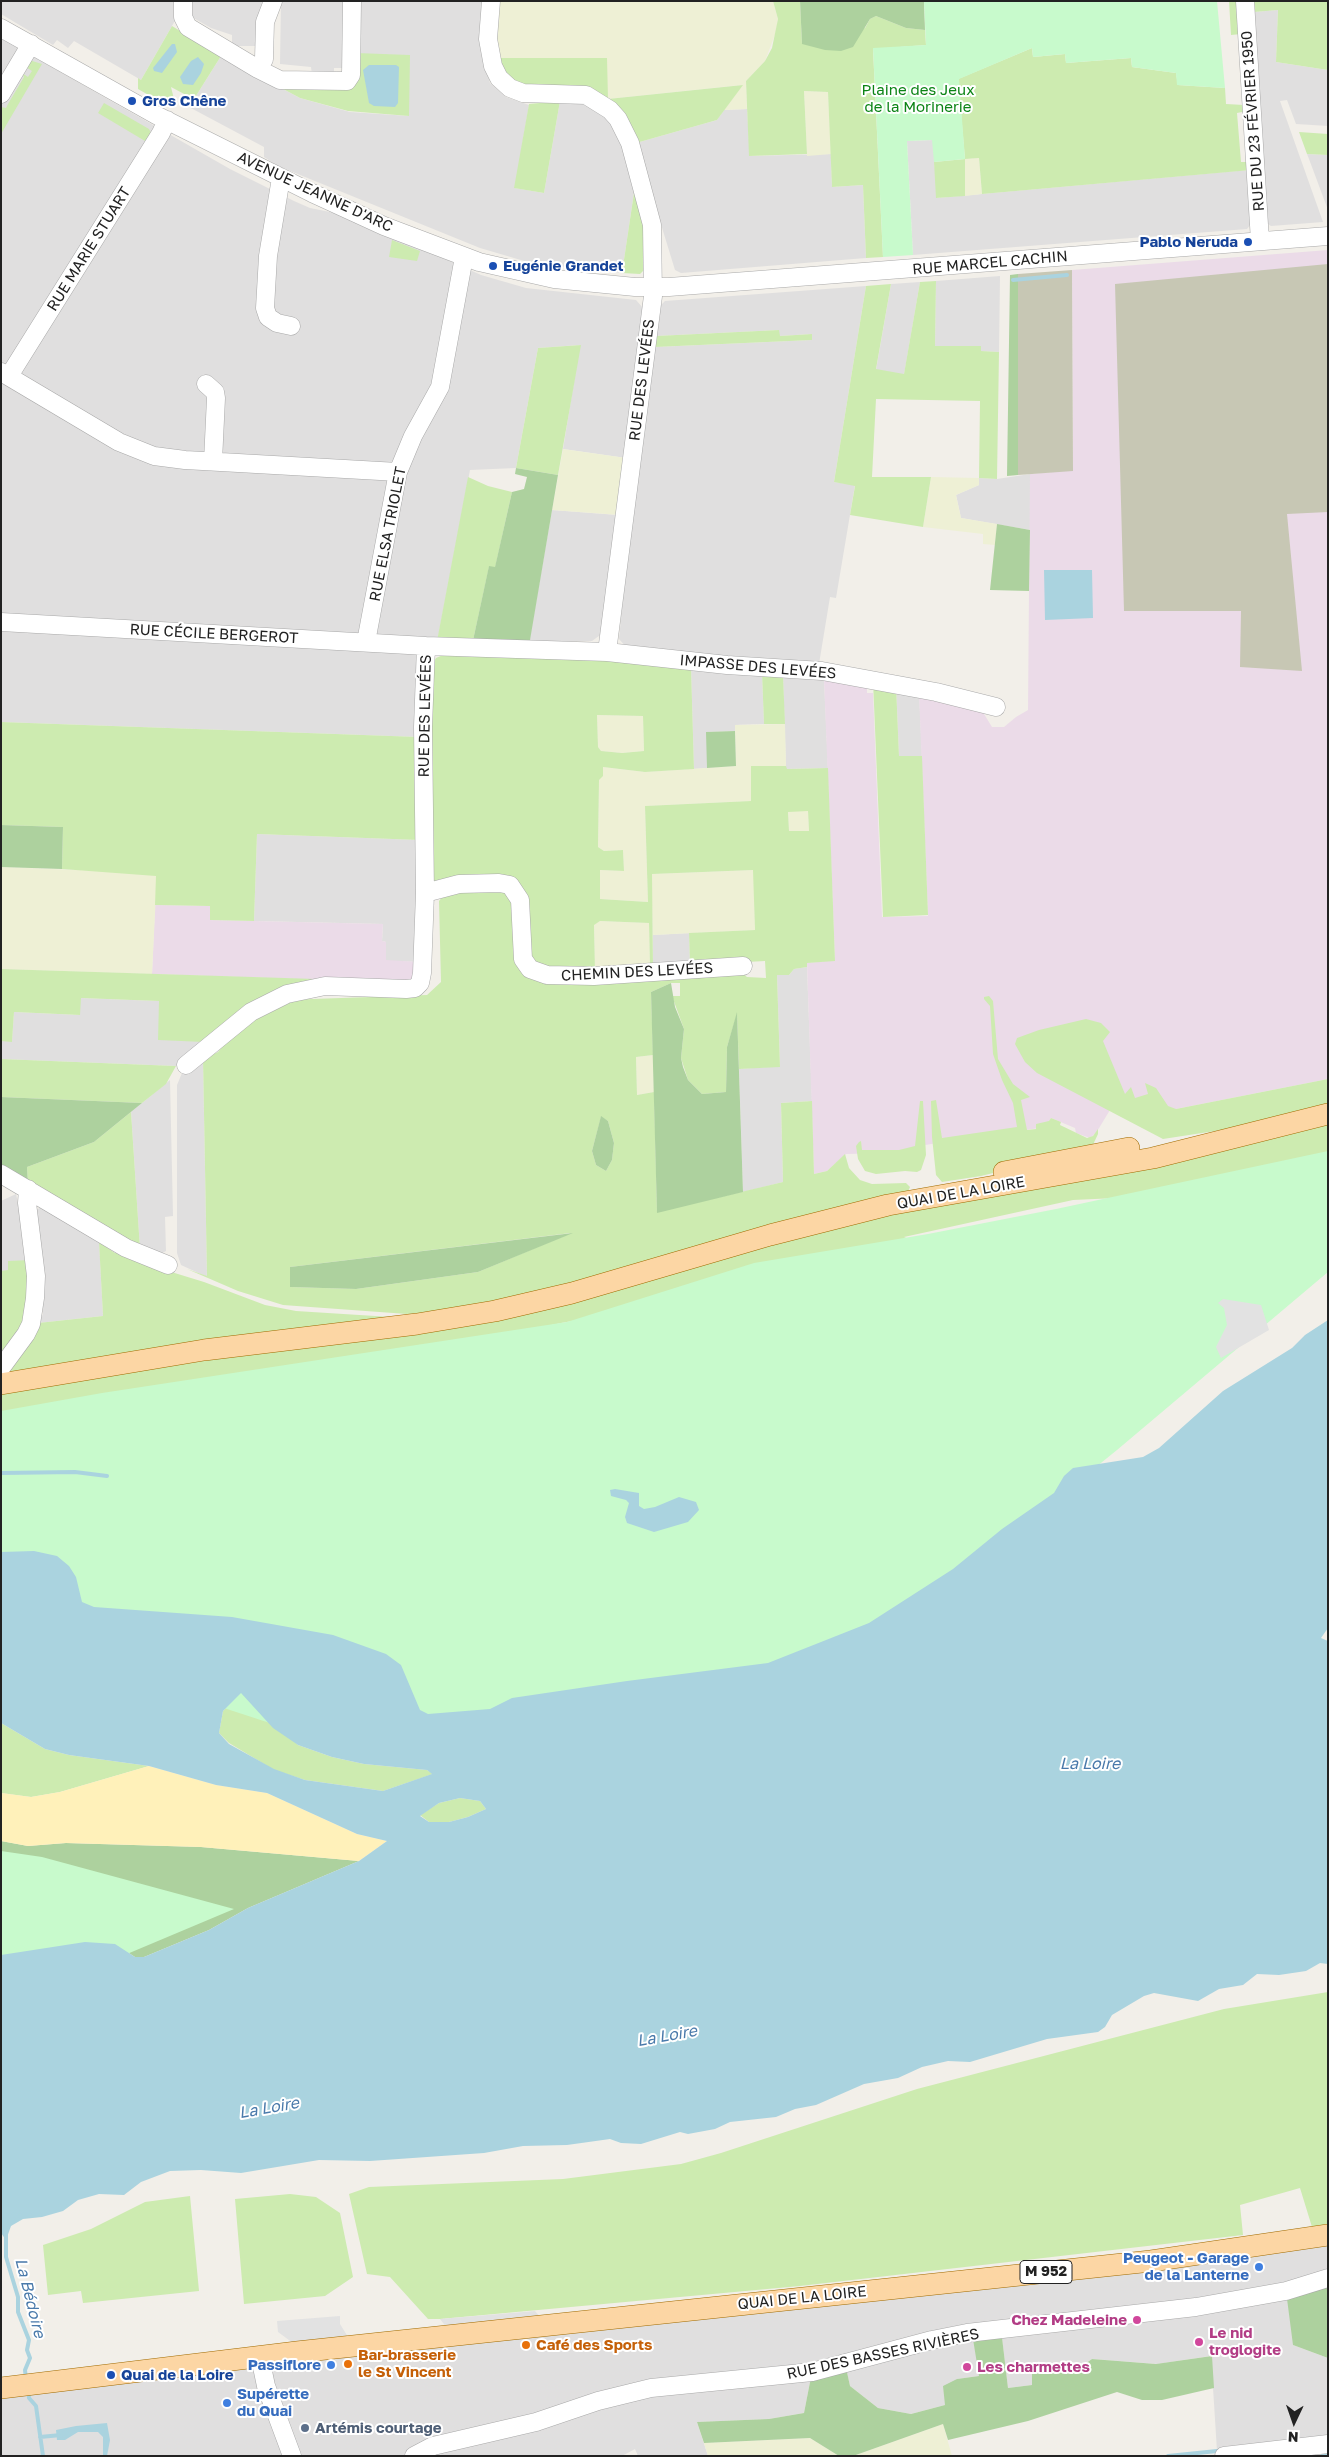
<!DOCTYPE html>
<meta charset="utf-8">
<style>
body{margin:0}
#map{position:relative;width:1329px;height:2457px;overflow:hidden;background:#f2efe9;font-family:"Golos Text",sans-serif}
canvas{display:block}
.frame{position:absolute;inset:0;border:2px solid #222;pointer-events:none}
.north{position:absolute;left:1269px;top:2397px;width:50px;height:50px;-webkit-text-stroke:4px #fff;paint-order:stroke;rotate:183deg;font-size:14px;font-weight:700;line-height:20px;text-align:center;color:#222}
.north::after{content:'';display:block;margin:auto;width:18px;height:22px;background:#222;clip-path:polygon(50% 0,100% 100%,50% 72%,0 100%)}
</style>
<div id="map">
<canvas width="1329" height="2457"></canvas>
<div class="frame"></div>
<div class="north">N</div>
</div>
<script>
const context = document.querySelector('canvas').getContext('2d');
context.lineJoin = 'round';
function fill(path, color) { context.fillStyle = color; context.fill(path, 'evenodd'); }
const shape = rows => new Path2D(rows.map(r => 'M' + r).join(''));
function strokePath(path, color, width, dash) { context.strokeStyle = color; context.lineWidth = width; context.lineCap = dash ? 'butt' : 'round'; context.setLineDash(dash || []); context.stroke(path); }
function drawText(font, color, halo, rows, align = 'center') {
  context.font = font + ' "Golos Text",sans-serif'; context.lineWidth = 4; context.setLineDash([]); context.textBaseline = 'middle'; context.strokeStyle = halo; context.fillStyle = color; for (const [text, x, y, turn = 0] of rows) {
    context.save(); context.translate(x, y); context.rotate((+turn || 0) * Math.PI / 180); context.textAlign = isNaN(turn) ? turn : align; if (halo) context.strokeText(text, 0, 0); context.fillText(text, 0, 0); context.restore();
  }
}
fill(shape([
 [1,1,176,1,176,19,141,80,74,41,68,48,57,40,53,45,1,14],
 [191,1,262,1,261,46,232,46,232,35,211,28,190,16],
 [281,1,350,1,348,68,334,68,334,75,312,74,311,67,280,64],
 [357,1,483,1,487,72,490,83,506,97,529,105,515,188,544,193,560,101,594,105,618,132,635,186,622,273,531,263,480,248,278,166,264,157,264,147,189,107,221,56,300,98,350,112,409,116,356,53],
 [1278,10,1276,62,1328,70,1328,126,1296,124,1287,100,1280,101,1323,222,1271,226,1268,224,1254,12],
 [1,38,230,169,294,201,310,208,350,216,481,275,526,288,636,300,643,308,626,458,563,449,580,345,538,348,516,468,470,470,419,737,1,722],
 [747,109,750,156,831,154,832,187,863,185,866,258,681,273,675,270,636,143,717,120,724,110],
 [933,140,937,198,1248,170,1251,224,1247,229,913,255,907,141],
 [1307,154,1328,155,1328,210,1309,159],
 [1000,276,999,352,981,351,981,347,935,346,936,281],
 [920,282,904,375,876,370,891,284],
 [866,286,834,482,855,485,836,598,830,597,819,664,627,648,619,639,627,556,655,347,812,340,812,334,779,336,779,330,656,336,660,306,665,301],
 [1030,474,1030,530,961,518,956,495,979,485,979,478,997,479],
 [552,510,618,515,603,633,592,641,529,642],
 [691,667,762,673,764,724,735,725,735,731,707,732,707,768,694,769],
 [783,675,824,679,828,768,786,769],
 [896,685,919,690,922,756,899,756],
 [257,834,420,840,419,962,386,961,386,942,382,941,383,924,254,921],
 [689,933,690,965,653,967,653,935],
 [807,967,812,1101,781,1103,783,1182,743,1192,739,1069,780,1066,777,975,789,975,794,969],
 [80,998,159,1001,204,1042,176,1066,1,1059,1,1041,12,1041,14,1012,80,1015],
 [203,1059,207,1277,181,1265,177,1253,177,1085,182,1073],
 [170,1080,173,1216,165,1217,166,1251,159,1255,140,1249,131,1112],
 [16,1194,31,1260,8,1271,1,1271,1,1201],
 [42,1206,99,1239,103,1316,38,1323,43,1314,35,1211],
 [1328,2235,1328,2278,1293,2345,1328,2358,1328,2438,1217,2451,1211,2356,1157,2364,1092,2359,1079,2368,1033,2364,1032,2385,1008,2388,1001,2330,979,2376,957,2379,945,2405,911,2414,878,2408,850,2386,845,2364,812,2372,804,2413,769,2419,697,2422,708,2456,638,2456,635,2449,622,2456,1,2456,1,2388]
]), '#e0dfdf');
fill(shape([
 [1328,250,1328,1079,1176,1109,1110,1110,1096,1133,1090,1138,1076,1133,1075,1128,1051,1118,1046,1127,925,1145,892,1153,846,1154,827,1171,814,1174,807,963,835,960,824,679,867,685,867,693,873,693,882,917,928,916,919,694,981,709,992,727,1004,727,1016,717,1028,710,1030,474,1073,470,1072,270],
 [155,905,210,906,210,920,383,924,382,941,386,942,386,960,419,962,411,983,152,974]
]), '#ebdbe8');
fill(shape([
 [1328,264,1328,512,1287,514,1302,671,1240,667,1241,611,1124,611,1115,284],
 [1072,270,1073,471,1018,475,1018,274]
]), '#c7c7b4');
fill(shape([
 [497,1,773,1,778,19,776,32,765,61,746,81,747,109,724,110,742,85,608,99,496,58],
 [804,91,828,92,831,154,807,156],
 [979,158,982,194,965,196,965,159],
 [563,449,626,458,620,515,552,510],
 [931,477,979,478,979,485,956,495,961,518,997,524,995,545,983,544,983,534,923,527],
 [597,715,643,716,644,751,622,753,601,751,598,747],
 [785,724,786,766,751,766,752,801,645,806,648,902,600,899,600,870,624,871,623,850,604,851,598,847,599,780,603,767,645,772,736,766,735,725],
 [788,811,808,811,809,831,789,832],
 [1,867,157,873,152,974,1,969],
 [754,870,755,930,653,935,651,874],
 [600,921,649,923,650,967,595,970,594,924],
 [653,1055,654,1092,637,1095,636,1057],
 [943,2424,952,2456,853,2456],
 [810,2438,839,2456,708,2456,704,2443]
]), '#eef0d5');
fill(shape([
 [773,1,800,1,802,44,865,28,870,19,876,16,906,28,925,30,926,45,873,49,883,257,866,258,863,185,832,187,828,92,804,91,807,154,749,156,746,81,765,61,772,48,778,19],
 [1229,1,1238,1,1241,34,1231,35],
 [1253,1,1328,1,1328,70,1276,62,1278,10,1254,12],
 [172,26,221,56,189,107,186,95,171,87,174,99,166,105,138,89,138,78,141,80],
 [1032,48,1033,57,1065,54,1066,63,1131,58,1132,67,1176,73,1178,85,1225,88,1226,104,1244,105,1247,111,1237,113,1241,162,1250,162,1251,170,982,194,979,158,965,159,965,196,936,198,934,162,965,159,958,79],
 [356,53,410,55,409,116,348,111,300,98,272,83,355,86],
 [496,58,607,58,608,99,743,85,717,120,636,143,619,110,516,89],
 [29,60,42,64,1,134,1,107,6,108,8,104,24,77,22,73,28,77,32,71,26,67],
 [560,101,544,193,514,188,529,104],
 [104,103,149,129,151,133,145,141,98,113],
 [1299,132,1328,134,1328,155,1307,154],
 [635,186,640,198,645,236,645,269,640,274,622,273],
 [392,240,420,251,417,261,389,257],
 [936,281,935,346,981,346,981,351,999,352,997,479,979,478,980,401,876,399,872,477,931,477,923,527,850,515,855,486,834,482,866,286,891,284,876,369,904,374,920,282],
 [779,330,780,336,812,334,812,340,655,347,656,336],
 [581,345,558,475,516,468,538,348],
 [468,477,488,486,512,492,495,568,489,567,472,645,437,641],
 [450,652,590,656,596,660,691,667,694,769,645,772,603,767,603,776,599,780,598,847,604,851,623,850,624,871,600,870,600,899,648,902,645,806,751,801,751,766,786,766,787,769,828,768,835,961,807,963,807,967,794,969,789,975,777,975,780,1067,739,1069,737,1014,727,1047,726,1092,702,1094,688,1080,681,1058,684,1029,672,996,680,996,680,983,671,983,651,992,653,1055,636,1057,637,1095,654,1092,657,1212,783,1182,781,1103,812,1101,814,1174,827,1171,845,1154,849,1168,860,1180,872,1184,906,1183,910,1187,907,1194,760,1229,588,1281,516,1298,436,1312,407,1314,283,1305,238,1291,187,1269,207,1276,203,1059,218,1052,239,1026,253,1016,284,1000,427,995,441,982,439,901,448,890,486,885,510,888,517,904,519,960,529,973,566,983,650,977,693,977,692,972,727,970,739,970,747,977,766,978,765,961,690,965,689,933,755,930,753,870,652,874,653,967,650,967,649,923,600,921,594,925,595,970,556,972,543,969,533,961,527,949,526,904,522,890,517,883,508,878,454,880,440,884,430,878,428,872,428,676,430,668,436,658],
 [597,715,643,716,644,751,622,753,601,751,598,747],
 [808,811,809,831,789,831,788,812],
 [601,1117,608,1121,614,1143,612,1160,606,1171,596,1165,592,1151],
 [571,1233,478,1272,356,1289,290,1287,290,1267],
 [762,673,783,675,785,724,764,724],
 [873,681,896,685,899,756,922,756,928,915,883,917],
 [1,722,419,737,420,840,257,834,254,921,210,920,210,906,155,905,156,876,62,869,63,827,1,825],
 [1,969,316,979,204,1042,158,1040,159,1001,81,998,80,1015,14,1012,12,1042,1,1041],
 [989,996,993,1001,998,1059,1013,1084,1030,1097,1021,1100,1027,1130,1036,1129,1036,1124,1049,1121,1051,1118,1061,1122,1060,1125,1087,1138,1093,1136,1098,1129,1098,1134,1091,1149,981,1176,942,1182,936,1175,932,1137,931,1101,936,1100,942,1138,1017,1127,1013,1103,1002,1080,993,1054,990,1006,984,999,984,997],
 [1086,1019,1101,1023,1110,1032,1103,1041,1125,1094,1131,1087,1135,1098,1148,1094,1145,1083,1156,1088,1168,1106,1176,1109,1328,1079,1328,1106,1228,1129,1163,1139,1037,1073,1025,1062,1015,1044,1017,1038,1039,1030],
 [1,1059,176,1066,166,1084,142,1103,1,1097],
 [920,1101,923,1101,926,1155,921,1170,917,1172,905,1171,876,1174,865,1171,858,1159,856,1146,859,1142,861,1141,862,1150,899,1150,915,1146],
 [131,1112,140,1249,28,1184,27,1167,94,1142],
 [1328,1121,1328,1161,1138,1197,1073,1200,904,1237,930,1248,757,1285,1,1432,1,1391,391,1333,754,1244],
 [99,1242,115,1253,118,1251,142,1263,204,1282,265,1305,296,1311,391,1317,7,1377,2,1370,38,1323,103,1316],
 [31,1260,24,1325,1,1364,1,1271,8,1270,8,1261],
 [241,1692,298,1745,332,1757,364,1764,427,1770,433,1774,383,1791,305,1780,274,1770,229,1743,219,1733,223,1711],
 [1,1723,45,1749,69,1755,149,1766,60,1792,31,1797,1,1793],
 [460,1798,480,1801,486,1809,468,1817,449,1822,429,1822,420,1815,439,1803],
 [1328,1992,1328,2224,1312,2227,1300,2188,1240,2205,1243,2235,800,2286,440,2319,428,2319,390,2277,367,2274,349,2194,369,2187,563,2179,681,2164,721,2153,917,2089,1224,2009],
 [290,2194,316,2197,340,2213,353,2277,325,2296,244,2304,235,2199],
 [190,2196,199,2291,83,2303,81,2291,48,2295,43,2245,91,2229,145,2202]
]), '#cdebb0');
fill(shape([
 [800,1,924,1,925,30,906,28,876,16,870,19,853,47,841,51,825,50,802,44],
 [1018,274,1018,475,1007,476,1010,275],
 [516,468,558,475,529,646,472,645,489,566,495,567,512,492,524,489,527,477,515,474],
 [997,524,1030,530,1029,591,990,590],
 [735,731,736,766,707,768,706,732],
 [1,825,63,827,62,869,1,867],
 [671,983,675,1007,684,1029,681,1058,683,1067,688,1080,702,1094,726,1092,727,1047,737,1012,743,1192,657,1213,651,992],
 [1,1097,142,1103,94,1142,27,1167,28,1184,1,1169],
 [601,1116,608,1121,614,1143,612,1160,606,1171,596,1165,592,1151],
 [573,1233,478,1272,356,1289,290,1287,290,1267],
 [1,1841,28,1846,66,1843,201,1847,359,1861,248,1908,209,1930,144,1957,135,1957,115,1944,1,1934],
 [1328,2278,1328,2358,1293,2345,1286,2291],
 [1001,2329,1008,2388,1032,2385,1032,2364,1079,2368,1092,2359,1156,2364,1212,2356,1214,2388,1162,2400,1142,2400,1117,2392,1028,2421,948,2440,943,2424,853,2456,839,2456,810,2438,704,2443,697,2422,769,2419,804,2413,812,2372,845,2363,850,2386,878,2408,911,2414,945,2405,943,2386,957,2379,979,2376,972,2333]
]), '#add19e');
fill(shape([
 [149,1766,216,1785,267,1793,357,1834,387,1841,359,1861,201,1847,66,1843,28,1846,1,1841,1,1793,31,1797,60,1792]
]), '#fff1ba');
fill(shape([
 [924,1,1217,1,1225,88,1177,85,1176,73,1132,67,1131,58,1066,63,1065,54,1033,57,1032,48,959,79,965,159,934,162,932,140,907,141,913,255,883,257,873,48,926,45],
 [1328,1151,1328,1272,1117,1450,992,1551,642,1765,282,1727,178,1693,1,1640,1,1411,102,1393,567,1322,754,1263,928,1234,1056,1209],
 [1,1851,42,1857,234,1909,1,2007]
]), '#c8facc');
fill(shape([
 [1223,1299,1261,1305,1269,1330,1221,1358,1216,1347,1227,1325,1224,1308,1218,1303],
 [535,2311,541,2318,447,2328,440,2319],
 [340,2316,340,2324,348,2337,293,2343,278,2332,277,2321]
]), '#e2e2e2');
fill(shape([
 [172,44,175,44,177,52,162,73,154,71,153,68],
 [198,57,204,64,201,73,193,85,183,84,180,77,191,61],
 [369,65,396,65,399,67,398,103,395,107,374,106,369,103,363,70],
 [1044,570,1092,570,1093,618,1045,620],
 [1328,1320,1328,1628,1321,1638,1328,1641,1328,1964,1320,1963,1306,1971,1279,1975,1257,1974,1243,1985,1219,1989,1198,2001,1154,1993,1144,1996,1112,2015,1105,2027,1098,2032,1047,2039,970,2062,948,2061,922,2067,898,2078,864,2084,816,2105,795,2109,776,2117,730,2122,715,2129,688,2134,680,2132,641,2144,621,2143,610,2139,567,2145,523,2146,484,2153,370,2161,319,2160,241,2173,201,2170,170,2171,141,2182,124,2195,99,2194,78,2200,63,2211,42,2217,23,2219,11,2226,6,2240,1,2233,1,1955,85,1942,115,1944,135,1957,144,1957,209,1930,248,1908,359,1861,387,1841,357,1834,267,1793,216,1785,149,1766,69,1755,45,1749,1,1723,1,1552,34,1551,57,1556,69,1566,76,1577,82,1602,94,1607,232,1617,333,1635,386,1654,401,1665,420,1710,428,1714,490,1709,512,1698,627,1681,768,1663,869,1623,953,1569,1002,1529,1054,1493,1064,1476,1073,1468,1143,1457,1159,1448,1223,1391,1292,1348,1305,1335],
 [241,1693,273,1728,298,1745,332,1757,364,1764,427,1770,432,1774,383,1791,305,1780,274,1769,229,1744,219,1733,223,1711],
 [460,1798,480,1801,486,1809,468,1817,449,1822,429,1822,420,1816,439,1803],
 [615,1489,639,1493,639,1506,644,1509,655,1507,679,1497,696,1502,699,1510,688,1522,654,1532,627,1523,625,1517,629,1503,626,1500,611,1496,610,1490],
 [107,2423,110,2440,107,2456,103,2456,103,2437,98,2432,78,2432,65,2440,57,2440,56,2430,76,2426]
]), '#aad3df');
strokePath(shape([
 [1013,280,1067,275],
 [1,1473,75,1472,107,1476],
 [6,2235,6,2257,18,2297,18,2312,29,2340,27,2350,30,2358,25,2370,26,2379],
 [28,2391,29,2398,36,2406,43,2456],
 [40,2437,61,2435],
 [1168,2456,1217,2451],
 [1322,2456,1328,2455]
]), '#aad3df', 4);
const minor = shape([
 [183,1,183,17,188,27,258,69,264,59,265,22,273,1],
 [1245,1,1260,241],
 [1,28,156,115,312,193,384,226,479,262,554,279,635,287,669,287,1328,236],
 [258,69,280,80,347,81,351,75,352,1],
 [1,94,31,44],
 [281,178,268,256,265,308,268,317,277,323,291,326],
 [1,372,119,442,154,456,185,460,398,472],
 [9,376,161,133,167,120],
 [206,384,215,392,216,398,213,461],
 [1,622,426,646,607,652,653,296,652,225,630,143,618,119,610,110,586,95,523,93,510,88,499,78,493,66,488,39,491,1],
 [366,642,398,472,413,436,440,387,464,257],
 [607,652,727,665,822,671,936,692,996,707],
 [425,893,459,884,499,883,510,885,520,900,523,959,530,969,547,975,594,976,743,966],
 [186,1065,251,1012,287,994,325,986,406,989,415,988,420,983,422,973,425,893,423,727,426,646],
 [1,1174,126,1248,168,1265],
 [1,1368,26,1334,31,1324,35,1298,36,1276,27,1203,28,1189],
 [260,2357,266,2386,292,2456],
 [414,2456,433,2446,536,2422,598,2401,651,2388,812,2372,932,2340,967,2333,1196,2307,1286,2291,1328,2278],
 [1224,2456,1328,2444]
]);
const major = shape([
 [1004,1172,1129,1148],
 [1,1384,204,1350,417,1324,495,1311,572,1293,770,1235,888,1205,1153,1158,1328,1114],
 [1,2388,297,2352,1151,2261,1328,2235]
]);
strokePath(minor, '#a9a9a9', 19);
strokePath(major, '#a06b00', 22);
strokePath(minor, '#fff', 18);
strokePath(major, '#fcd6a4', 21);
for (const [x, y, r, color] of [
 [132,101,5,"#1a4fb4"],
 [1248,242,5,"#1a4fb4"],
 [493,266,5,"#1a4fb4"],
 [1259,2267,5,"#3f7fe0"],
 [1137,2320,5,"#d1479c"],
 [1199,2342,5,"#d1479c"],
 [526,2345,5,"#e8710a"],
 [348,2364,5,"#e8710a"],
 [331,2365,5,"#3f7fe0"],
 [967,2367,5,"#d1479c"],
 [111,2375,5,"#1a4fb4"],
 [227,2403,5,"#3f7fe0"],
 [305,2428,5,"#5c6f8a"]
]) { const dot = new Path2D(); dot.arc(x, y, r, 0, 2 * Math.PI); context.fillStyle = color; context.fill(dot); strokePath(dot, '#fff', 2); }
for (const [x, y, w] of [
 [1046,2272,52]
]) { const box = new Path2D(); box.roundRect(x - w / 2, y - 11.5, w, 23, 4); context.fillStyle = '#fff'; context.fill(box); strokePath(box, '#222', 1); }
drawText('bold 14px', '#222', null, [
 ["M 952",1046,2272]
]);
drawText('15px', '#0c8416', '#fff', [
 ["Plaine des Jeux",918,90],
 ["de la Morinerie",918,107]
]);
drawText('bold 15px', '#164399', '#fff', [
 ["Gros Chêne",142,101],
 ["Pablo Neruda",1238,242,"right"],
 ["Eugénie Grandet",503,266],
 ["Quai de la Loire",121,2375]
], 'left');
drawText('15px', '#222', '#fff', [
 ["RUE DU 23 FÉVRIER 1950",1253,121,-94],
 ["AVENUE JEANNE D'ARC",315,192,25],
 ["RUE MARIE STUART",89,249,-58],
 ["RUE MARCEL CACHIN",990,263,-5],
 ["RUE DES LEVÉES",642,380,-83],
 ["RUE ELSA TRIOLET",388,534,-79],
 ["RUE CÉCILE BERGEROT",214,634,3],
 ["IMPASSE DES LEVÉES",758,667,5],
 ["RUE DES LEVÉES",425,716,-89],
 ["CHEMIN DES LEVÉES",637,972,-3],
 ["QUAI DE LA LOIRE",961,1193,-10],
 ["QUAI DE LA LOIRE",802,2298,-6],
 ["RUE DES BASSES RIVIÈRES",883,2354,-12]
]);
drawText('bold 15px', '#366cbe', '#fff', [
 ["Peugeot - Garage",1249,2258],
 ["de la Lanterne",1249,2275],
 ["Passiflore",321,2365],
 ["Supérette",237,2394,"left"],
 ["du Quai",237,2411,"left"]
], 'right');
drawText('bold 15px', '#b23c85', '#fff', [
 ["Chez Madeleine",1127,2320,"right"],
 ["Le nid",1209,2333],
 ["troglogite",1209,2350],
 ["Les charmettes",977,2367]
], 'left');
drawText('bold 15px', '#c56008', '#fff', [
 ["Café des Sports",536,2345],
 ["Bar-brasserie",358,2355],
 ["le St Vincent",358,2372]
], 'left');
drawText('bold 15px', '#4e5e75', '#fff', [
 ["Artémis courtage",315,2428]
], 'left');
drawText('italic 16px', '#4a7aab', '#fff', [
 ["La Loire",1090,1764],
 ["La Loire",667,2036,-10],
 ["La Loire",269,2108,-10],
 ["La Bédoire",30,2298,76]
]);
</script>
